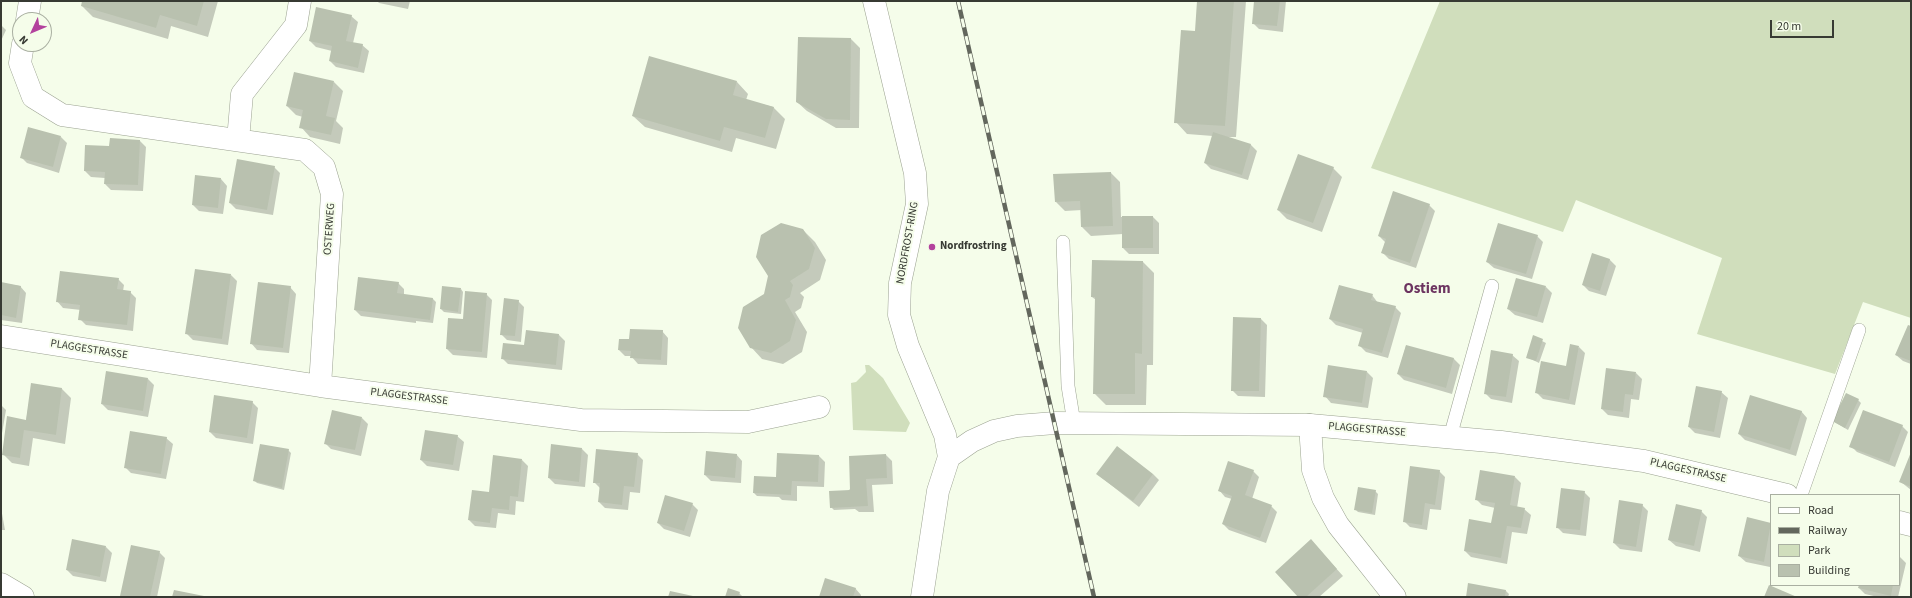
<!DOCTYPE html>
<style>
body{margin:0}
#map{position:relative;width:1912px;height:598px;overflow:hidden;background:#f5fdea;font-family:"Source Sans 3",sans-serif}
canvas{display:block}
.frame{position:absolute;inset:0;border:2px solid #373a33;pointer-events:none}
.legend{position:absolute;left:1770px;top:494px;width:130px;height:92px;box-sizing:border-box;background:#f5fdea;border:1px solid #a9afa1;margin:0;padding:5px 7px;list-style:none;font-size:12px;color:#373a33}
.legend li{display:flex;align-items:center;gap:8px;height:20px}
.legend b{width:20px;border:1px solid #a9afa1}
.north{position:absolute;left:12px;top:12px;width:40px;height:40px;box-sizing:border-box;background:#f5fdea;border:1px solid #a9afa1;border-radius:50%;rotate:226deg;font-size:11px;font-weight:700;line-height:16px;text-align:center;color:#373a33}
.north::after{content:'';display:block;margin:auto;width:14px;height:18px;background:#b3429d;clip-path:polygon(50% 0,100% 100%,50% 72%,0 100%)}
.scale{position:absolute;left:1770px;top:20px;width:64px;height:18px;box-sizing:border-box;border:2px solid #373a33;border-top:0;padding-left:5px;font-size:12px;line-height:14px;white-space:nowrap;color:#373a33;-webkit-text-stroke:3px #f5fdea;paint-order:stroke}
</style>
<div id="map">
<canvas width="1912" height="598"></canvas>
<div class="frame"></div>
<ul class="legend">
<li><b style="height:5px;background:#fff"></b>Road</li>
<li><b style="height:5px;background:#63675d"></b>Railway</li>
<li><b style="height:11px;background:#d0debc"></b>Park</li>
<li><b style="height:11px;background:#b9c1af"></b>Building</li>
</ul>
<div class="north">N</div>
<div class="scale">20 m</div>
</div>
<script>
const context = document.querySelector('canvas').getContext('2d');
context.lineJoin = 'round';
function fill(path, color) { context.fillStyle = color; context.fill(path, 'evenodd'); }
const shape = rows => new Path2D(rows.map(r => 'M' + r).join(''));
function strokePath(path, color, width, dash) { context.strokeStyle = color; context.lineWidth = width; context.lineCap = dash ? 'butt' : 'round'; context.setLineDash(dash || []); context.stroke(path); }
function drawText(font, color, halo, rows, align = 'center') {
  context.font = font + ' "Source Sans 3",sans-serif'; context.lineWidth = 4; context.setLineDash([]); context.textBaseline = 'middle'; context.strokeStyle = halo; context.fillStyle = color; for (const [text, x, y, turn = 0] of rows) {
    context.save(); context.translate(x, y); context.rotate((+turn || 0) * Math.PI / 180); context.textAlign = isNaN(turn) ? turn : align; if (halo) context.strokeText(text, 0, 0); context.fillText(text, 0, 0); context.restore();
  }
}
fill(shape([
 [1440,1,1911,1,1911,318,1863,302,1835,374,1697,334,1722,258,1576,200,1563,232,1371,168],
 [865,365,869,365,883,378,910,423,906,432,853,430,851,383,856,382,866,372]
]), '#d0debc');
fill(shape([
 [83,1,218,1,208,37,171,26,168,39,93,17,82,6],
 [377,1,410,1,408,9,379,3],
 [1198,1,1246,1,1236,137,1226,137,1251,145,1257,151,1248,180,1211,169,1205,163,1213,136,1187,134,1176,122,1196,32],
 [1255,1,1286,1,1283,32,1259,29,1253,23],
 [351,16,358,22,353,43,362,45,369,51,364,73,336,67,330,61,332,51,316,47,310,41],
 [1,25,6,30,1,41],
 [799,38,851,39,860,48,859,128,836,128,807,111,797,102],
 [334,82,343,91,336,121,343,128,340,144,310,137,301,127,303,117,296,115,287,106],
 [737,82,748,94,746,100,773,107,785,119,776,149,736,138,732,152,645,127,633,116],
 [61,137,67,143,59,173,27,163,21,157],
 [140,141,146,147,143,191,111,190,105,184,105,178,91,177,85,171,110,147],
 [274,167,280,173,273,215,236,209,230,203],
 [1333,168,1342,177,1322,232,1287,219,1278,210],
 [1111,173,1120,182,1121,217,1153,217,1159,223,1159,254,1129,254,1123,248,1123,234,1091,236,1082,227,1082,210,1065,211,1056,202],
 [221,179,227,186,223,214,199,211,193,205],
 [1429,205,1435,211,1416,268,1389,259,1383,253,1385,242,1379,236],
 [803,230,815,242,826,260,820,280,800,293,804,297,801,308,795,312,807,332,802,352,783,364,762,359,751,347,765,295],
 [1537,236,1543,242,1532,279,1494,268,1487,262],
 [1609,259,1616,266,1606,296,1589,291,1583,285],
 [1143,262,1154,273,1153,365,1147,365,1146,405,1106,405,1094,393,1096,300,1092,297],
 [231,275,237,281,228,345,193,340,187,334],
 [118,279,124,285,123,291,130,292,136,298,133,331,86,325,80,319,81,310,63,308,57,301],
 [1,283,20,286,26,293,22,323,1,320],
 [398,283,404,289,404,295,433,299,436,302,433,323,416,321,416,323,361,316,355,310],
 [290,287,296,294,289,353,257,350,251,343],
 [1546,287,1552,293,1543,323,1515,315,1508,309],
 [461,289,463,292,461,314,444,312,441,309],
 [486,294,492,300,487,358,453,355,447,349],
 [1372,295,1378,303,1395,307,1401,313,1388,358,1366,352,1360,346,1363,333,1336,325,1330,319],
 [518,301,524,307,521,342,507,340,501,334],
 [1234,318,1261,319,1267,325,1265,397,1238,396,1232,390],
 [1911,327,1911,364,1903,361,1896,355],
 [662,331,668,338,667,365,638,364,631,356,625,356,619,350,630,340],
 [559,335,565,341,562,370,508,364,502,358,525,346],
 [1534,337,1546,343,1539,363,1527,357],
 [1406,346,1454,359,1460,365,1452,394,1404,380,1398,374],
 [1579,347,1585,353,1575,405,1543,399,1537,393,1567,367],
 [1512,355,1519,361,1512,403,1491,399,1485,393],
 [1367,372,1373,378,1368,408,1331,403,1325,396],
 [1636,373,1642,379,1639,400,1631,399,1629,418,1608,415,1602,409],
 [148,379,154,385,148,417,108,410,102,404],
 [32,384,62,389,71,398,65,444,33,438,29,466,12,463,3,454,26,421],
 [1721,392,1728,398,1720,438,1695,433,1689,427],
 [215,396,252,402,258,408,253,444,216,438,210,432],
 [1858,400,1861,403,1848,430,1833,421],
 [1,405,6,410,1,439],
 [1801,411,1807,418,1796,456,1745,440,1739,434],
 [362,418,368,424,361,456,331,449,325,443],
 [1902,426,1908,432,1895,467,1857,452,1851,446],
 [457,436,464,442,459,471,427,466,421,460],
 [166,438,173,444,166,479,131,473,125,467],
 [582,449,588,455,585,487,555,484,549,478],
 [288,450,291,453,284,490,257,483,254,480],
 [637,454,643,460,640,493,630,492,628,510,605,508,599,502,601,489,594,482],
 [736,454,742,461,741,483,711,481,705,475],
 [778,454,819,456,825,462,824,487,797,486,797,501,782,500,779,497,757,496,754,493,777,478],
 [886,455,892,461,893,484,872,485,874,512,859,512,855,509,834,510,831,507],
 [1911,455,1911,490,1901,482],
 [522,460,528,466,524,502,516,501,515,515,498,513,496,528,475,526,469,520,490,493],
 [1253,471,1259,477,1252,499,1271,506,1277,512,1266,543,1229,530,1223,524,1232,499,1225,497,1219,490],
 [1439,471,1445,477,1441,510,1430,509,1427,530,1410,527,1404,521],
 [1097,474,1153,474,1159,480,1139,507],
 [1515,477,1521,483,1517,508,1524,509,1531,515,1527,534,1512,532,1507,564,1471,557,1465,551,1492,525,1495,508,1482,505,1476,499],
 [1375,491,1378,494,1375,515,1358,512,1355,509],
 [1584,492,1590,498,1586,536,1563,533,1557,527],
 [692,504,698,510,690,537,664,529,658,523],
 [1642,505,1648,511,1642,552,1620,549,1614,543],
 [1,508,5,530,1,530],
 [1701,511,1707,517,1700,552,1676,546,1669,540],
 [1748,519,1771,524,1770,567,1746,562,1739,556],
 [106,547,112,553,106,582,73,576,67,570],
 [1317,547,1343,576,1319,597,1299,597],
 [159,552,165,558,157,597,123,597,121,595],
 [1899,556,1906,563,1898,597,1878,597,1865,594,1859,588,1860,585,1899,585],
 [1469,585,1506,591,1509,594,1508,597,1467,597],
 [855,588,861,595,861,597,820,597],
 [739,593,743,597,726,597]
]), '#0003');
fill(shape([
 [82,1,204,1,197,26,160,15,156,28,81,6],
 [1197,1,1234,1,1225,126,1174,123,1181,30,1195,31],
 [1254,1,1280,1,1277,26,1252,24],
 [316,7,352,15,346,41,363,44,358,68,329,61,332,46,309,41],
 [798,37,851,38,850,120,826,119,796,102],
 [649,56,737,81,733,95,774,107,765,138,724,127,720,141,632,116],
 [294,72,334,81,326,116,335,118,331,135,299,128,303,110,286,106],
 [28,127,61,136,53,167,20,158],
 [1213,132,1251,144,1242,175,1204,163],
 [110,138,140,140,138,185,104,184,105,172,84,171,85,145,109,146],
 [1298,154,1334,167,1313,223,1277,210],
 [237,159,275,166,267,210,229,203],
 [1111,172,1113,226,1081,227,1080,201,1055,202,1053,174],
 [195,175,221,178,218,208,192,205],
 [1393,191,1430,204,1410,263,1381,253,1386,239,1378,236],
 [1122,216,1153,216,1153,248,1122,248],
 [781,223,803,229,815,248,809,269,790,281,793,285,790,297,785,300,796,320,790,341,771,353,750,348,738,328,743,307,764,294,768,276,756,257,761,235],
 [1498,223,1538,235,1526,274,1486,262],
 [1592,253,1610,259,1600,291,1582,285],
 [1092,260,1143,261,1142,354,1135,353,1135,394,1093,394,1095,297,1091,297],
 [195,269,231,274,222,339,185,334],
 [60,271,119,278,117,289,131,291,127,325,78,320,80,305,56,302],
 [358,277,399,282,397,293,433,298,430,320,354,310],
 [1516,278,1546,286,1537,317,1507,309],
 [1,282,21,286,16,318,1,315],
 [258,282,291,286,283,348,250,344],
 [1339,285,1373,294,1371,300,1396,306,1382,353,1358,346,1363,329,1329,319],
 [442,286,461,288,458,312,440,309],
 [465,291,487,293,482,352,446,349,448,318,463,319],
 [504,298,519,300,515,336,500,335],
 [1233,317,1261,318,1259,391,1231,391],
 [1908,325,1911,326,1911,361,1895,355],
 [630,329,663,330,661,360,630,358,631,351,618,350,619,339,629,339],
 [526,330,559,334,556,365,501,359,503,343,524,345],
 [1533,335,1543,339,1536,361,1526,358],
 [1570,344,1579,346,1569,400,1535,393,1541,361,1566,366],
 [1406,345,1454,358,1446,388,1397,374],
 [1491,350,1513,354,1506,397,1484,394],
 [1328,365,1367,371,1362,403,1323,397],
 [1606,368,1636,372,1633,395,1625,394,1623,412,1601,409],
 [106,371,148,378,143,411,101,404],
 [31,383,62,388,56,435,24,430,20,458,2,455,7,416,26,420],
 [1696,386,1722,391,1714,432,1688,427],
 [1846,393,1859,399,1845,428,1832,421],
 [214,395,253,401,247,438,209,432],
 [1750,395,1802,411,1790,450,1738,434],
 [332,410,362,417,355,450,324,444],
 [1863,410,1903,425,1889,462,1849,447],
 [425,430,458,435,453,465,420,460],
 [130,431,167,437,161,474,124,468],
 [260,444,289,449,282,488,253,481],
 [551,444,582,448,579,482,548,478],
 [1117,446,1153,474,1133,501,1096,474],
 [596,449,638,453,634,487,624,486,622,505,598,502,600,483,593,483],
 [706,451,737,454,735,478,704,475],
 [1911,452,1911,487,1899,482],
 [777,453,819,455,818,482,792,481,791,495,753,493,754,476,776,477],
 [886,454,887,478,866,479,868,506,830,508,829,491,850,490,849,456],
 [493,455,522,459,518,497,510,496,509,510,492,508,490,523,468,520,472,490,489,492],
 [1228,461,1254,470,1245,495,1272,505,1260,538,1222,524,1232,496,1218,491],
 [1410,466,1440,470,1435,505,1425,503,1422,525,1403,522],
 [1480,470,1515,476,1510,505,1525,508,1521,528,1507,526,1501,558,1464,551,1469,519,1491,523,1495,503,1475,500],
 [1358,487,1376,490,1372,513,1354,510],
 [1561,488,1585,491,1580,530,1556,528],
 [665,495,693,503,684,531,657,523],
 [1619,500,1643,504,1636,547,1613,543],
 [1676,504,1702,510,1694,546,1668,540],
 [1747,517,1771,523,1764,562,1738,556],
 [72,539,106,546,100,577,66,570],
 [1311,539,1337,569,1306,597,1298,597,1275,572],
 [131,545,160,551,150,597,120,596],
 [825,578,856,588,853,597,819,597],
 [1468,583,1506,590,1505,597,1466,597],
 [1769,585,1797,597,1764,597],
 [1859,585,1893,585,1891,596,1858,588],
 [728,588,740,592,738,597,725,597],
 [174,590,204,596,204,597,172,597],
 [670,591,693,596,693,597,668,597]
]), '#b9c1af');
const service = shape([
 [1063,242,1068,386,1074,423],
 [1450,437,1492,286],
 [1801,495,1859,330]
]);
const minor = shape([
 [27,20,30,1],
 [23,44,20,63,33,97,62,115,305,150,324,167,332,194,320,386],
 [238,140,242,94,296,25,300,1],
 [1,336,320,386,581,420,748,422,819,407],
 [1310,425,1313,470,1323,498,1338,525,1395,597],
 [1,584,23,597]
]);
const tertiary = shape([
 [874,1,915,173,917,204,900,283,899,315,908,346,945,435,949,457,938,491,922,597],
 [949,457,972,441,994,431,1017,426,1055,423,1310,425,1501,442,1644,461,1787,495],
 [1899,522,1911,525]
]);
strokePath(service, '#9ba291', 14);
strokePath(minor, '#9ba291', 23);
strokePath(tertiary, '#9ba291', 23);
strokePath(service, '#fff', 13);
strokePath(minor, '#fff', 22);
strokePath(tertiary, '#fff', 22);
const rail = shape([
 [958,1,1094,597]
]);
strokePath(rail, '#63675d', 4.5);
strokePath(rail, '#f5fdea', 3, [9]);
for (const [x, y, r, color] of [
 [932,247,4,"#b3429d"]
]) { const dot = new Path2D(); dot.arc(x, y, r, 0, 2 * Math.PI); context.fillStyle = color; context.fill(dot); strokePath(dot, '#f5fdea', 1.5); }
drawText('11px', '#373a33', '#f5fdea', [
 ["OSTERWEG",330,229,-86],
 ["NORDFROST-RING",908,243,-80],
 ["PLAGGESTRASSE",89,350,9],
 ["PLAGGESTRASSE",409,397,7],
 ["PLAGGESTRASSE",1367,430,5],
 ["PLAGGESTRASSE",1688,471,13]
]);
drawText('bold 11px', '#373a33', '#f5fdea', [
 ["Nordfrostring",940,247]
], 'left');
drawText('bold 15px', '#6c3460', '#f5fdea', [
 ["Ostiem",1427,290]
]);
</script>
